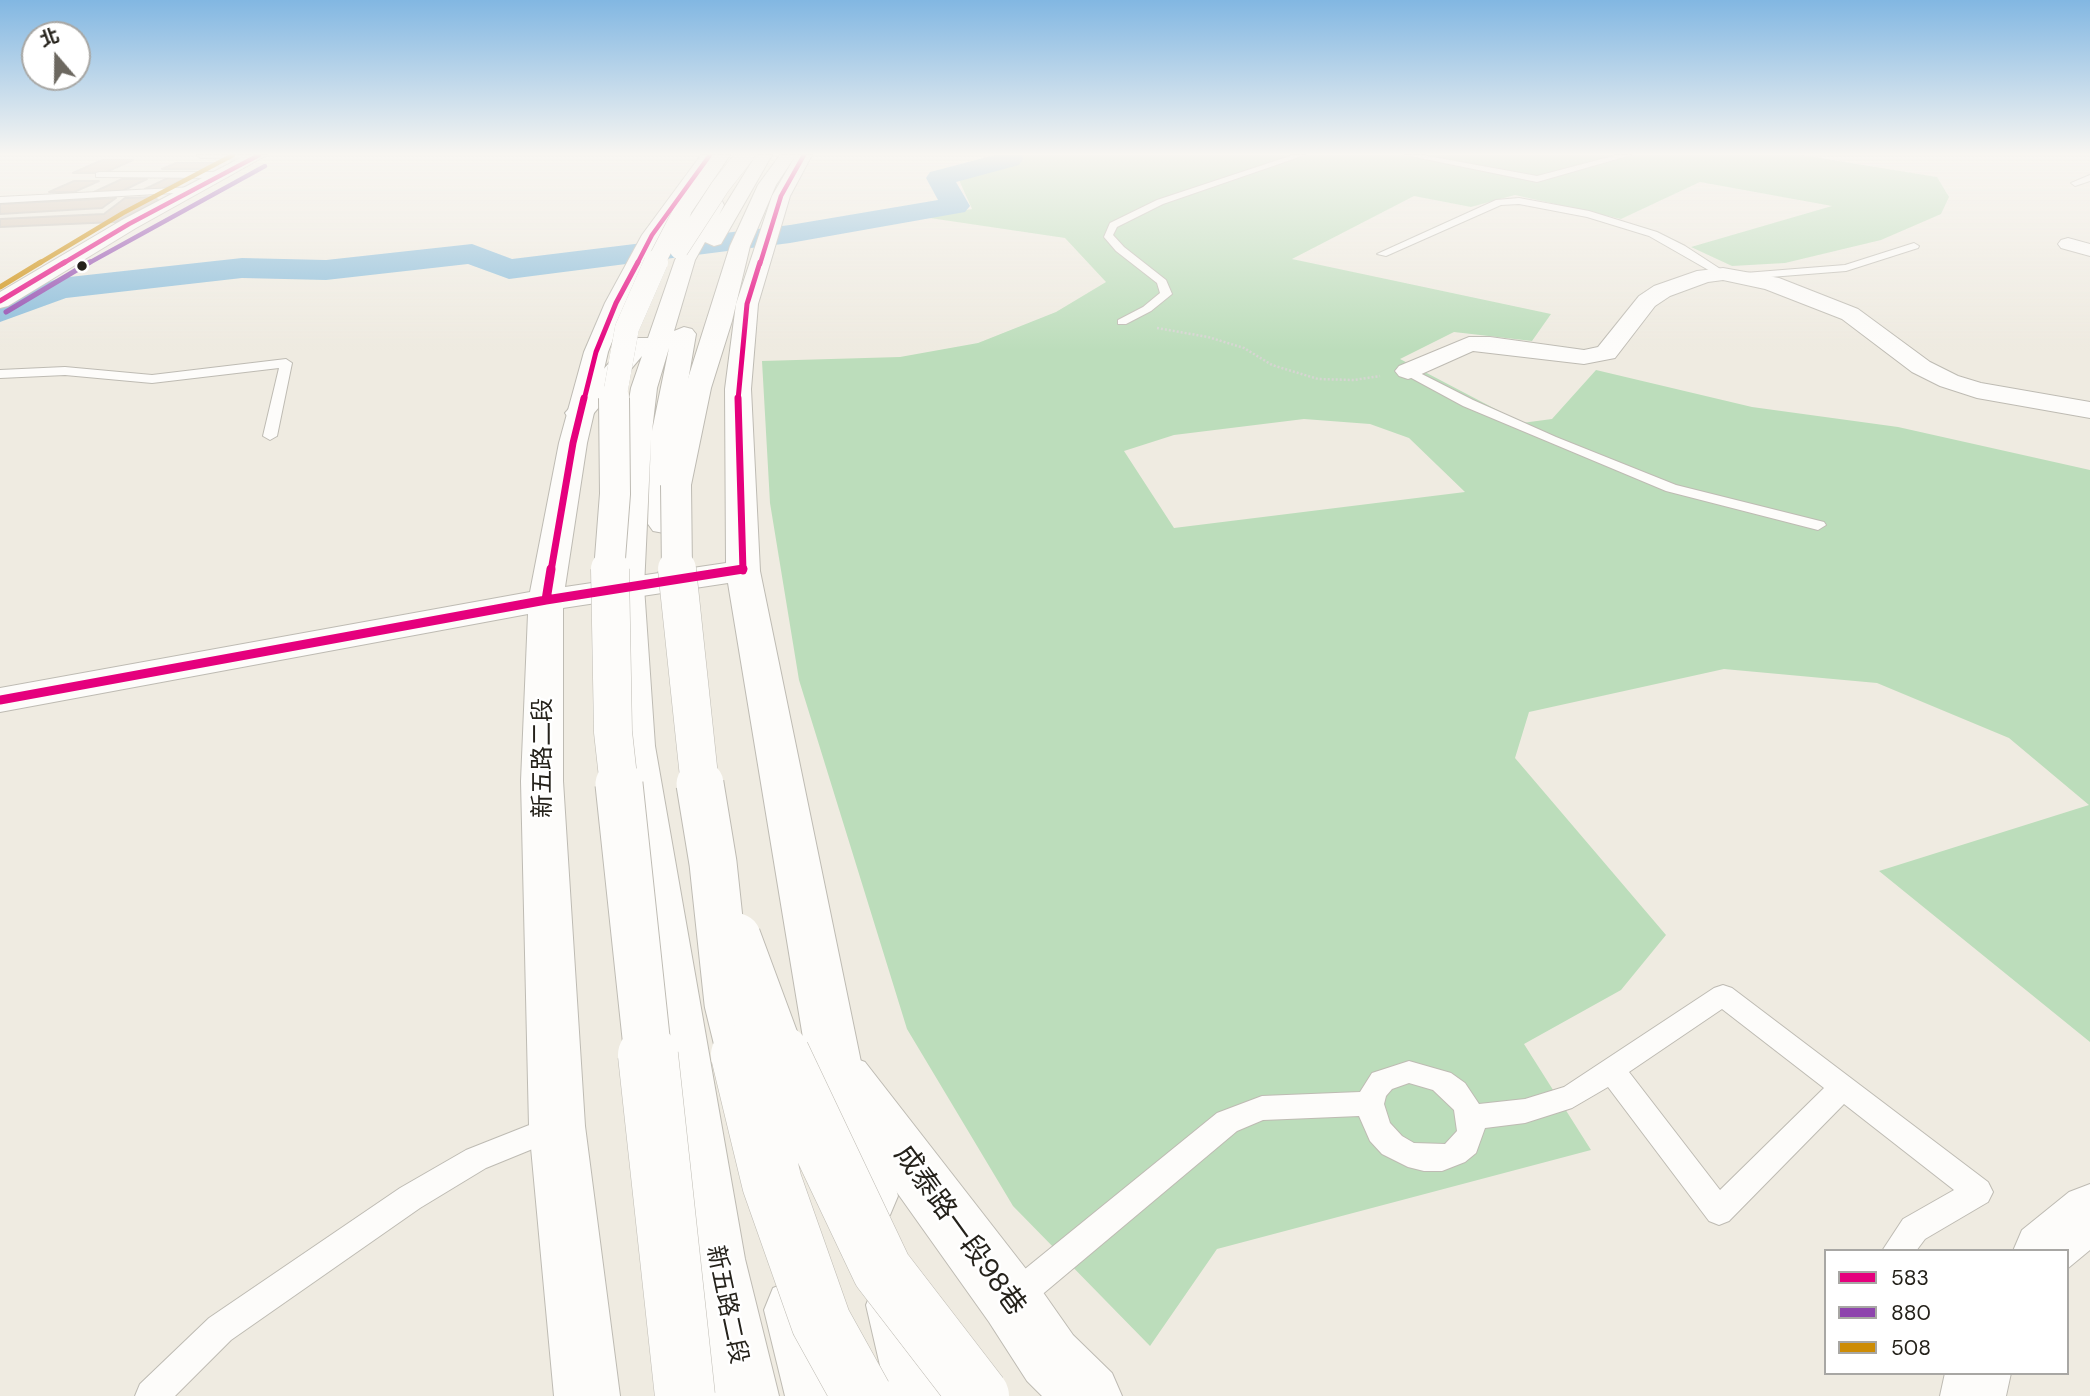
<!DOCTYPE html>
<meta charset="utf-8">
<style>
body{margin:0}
#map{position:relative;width:2090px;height:1396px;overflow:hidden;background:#efebe1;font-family:"DM Sans","Noto Sans TC",sans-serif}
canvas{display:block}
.legend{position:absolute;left:1824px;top:1249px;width:245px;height:126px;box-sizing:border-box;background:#fff;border:2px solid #a8a7a4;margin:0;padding:9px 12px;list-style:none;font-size:21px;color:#25221b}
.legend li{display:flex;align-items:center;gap:14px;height:35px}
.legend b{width:35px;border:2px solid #a8a7a4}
.north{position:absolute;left:21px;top:21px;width:70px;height:70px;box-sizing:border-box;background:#fff;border:2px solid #a8a7a4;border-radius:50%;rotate:340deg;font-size:19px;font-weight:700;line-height:28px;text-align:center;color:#25221b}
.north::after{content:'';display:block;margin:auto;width:24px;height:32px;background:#6c6860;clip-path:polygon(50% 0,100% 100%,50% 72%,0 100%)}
</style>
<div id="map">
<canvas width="2090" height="1396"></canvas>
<ul class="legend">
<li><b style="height:9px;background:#e5007d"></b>583</li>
<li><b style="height:9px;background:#8e44ad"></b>880</li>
<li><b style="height:9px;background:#cd8c05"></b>508</li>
</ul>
<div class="north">北</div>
</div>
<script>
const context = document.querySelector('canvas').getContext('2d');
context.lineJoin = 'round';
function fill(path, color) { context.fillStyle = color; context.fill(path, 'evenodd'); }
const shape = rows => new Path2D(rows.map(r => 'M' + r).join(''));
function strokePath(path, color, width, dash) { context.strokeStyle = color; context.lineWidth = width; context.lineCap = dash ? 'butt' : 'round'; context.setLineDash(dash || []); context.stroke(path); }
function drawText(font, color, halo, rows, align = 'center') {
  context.font = font + ' "DM Sans","Noto Sans TC",sans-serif'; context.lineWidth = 5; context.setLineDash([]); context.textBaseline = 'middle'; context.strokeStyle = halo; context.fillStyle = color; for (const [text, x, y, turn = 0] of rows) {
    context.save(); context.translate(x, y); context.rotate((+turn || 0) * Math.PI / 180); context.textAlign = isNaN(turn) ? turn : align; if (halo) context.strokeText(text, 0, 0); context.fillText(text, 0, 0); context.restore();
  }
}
fill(shape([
 [1020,155,1802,155,1937,177,1949,197,1941,214,1881,240,1785,263,1732,266,1691,247,1832,206,1700,182,1621,219,1515,195,1471,207,1414,196,1292,259,1551,314,1532,341,1454,332,1400,359,1522,423,1552,419,1596,370,1752,407,1898,427,2090,470,2090,1042,1879,871,2089,805,2009,738,1877,683,1724,669,1529,712,1515,758,1666,935,1621,990,1524,1044,1591,1150,1217,1249,1150,1346,1013,1206,907,1029,799,680,770,503,762,361,900,357,978,343,1056,312,1106,282,1065,238,923,217,972,209,959,180,1017,163],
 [1304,419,1370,424,1409,438,1465,492,1174,528,1124,451,1174,435]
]), '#bcddbb');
fill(shape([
 [995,155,1022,155,1023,159,1019,165,956,182,970,206,965,212,790,243,509,279,468,264,326,280,242,278,66,298,0,322,0,299,60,278,242,258,326,260,472,244,512,259,790,225,938,200,926,178,930,172,995,155]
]), '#89bcda');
const building = shape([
 [102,160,133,160,104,173,73,173,102,160],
 [176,163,217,163,204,169,162,169,176,163],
 [170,177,188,177,163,189,145,189,170,177],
 [122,179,147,179,120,192,94,192,122,179],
 [74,181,99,181,74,192,49,192,74,181],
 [154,197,159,201,116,222,0,227,0,219,104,214,125,198,154,197],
 [116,198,102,208,0,214,0,204,116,198]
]);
fill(building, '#d8cabc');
strokePath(building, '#c7c2bb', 2);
const lane = shape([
 [197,155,260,155,261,156,257,159,201,158,197,155],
 [1293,155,1305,155,1163,204,1117,227,1113,235,1124,247,1166,280,1172,294,1151,311,1126,324,1118,324,1118,320,1143,307,1160,293,1157,283,1116,251,1104,237,1110,223,1157,200,1293,155],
 [1405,155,1422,155,1537,176,1617,155,1631,155,1537,182,1405,155],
 [99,172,218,172,222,175,218,178,96,177,96,173,99,172],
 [2090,175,2090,181,2075,186,2071,183,2090,175],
 [194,187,196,189,191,192,0,203,0,197,194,187],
 [1519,198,1589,211,1657,232,1685,246,1728,274,1719,276,1649,236,1587,217,1519,204,1501,205,1386,256,1377,254,1496,200,1519,198],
 [1914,243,1919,246,1918,248,1846,271,1745,279,1740,276,1745,273,1845,265,1914,243],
 [286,359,292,363,277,436,270,440,263,436,279,368,152,383,65,375,0,378,0,370,65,367,152,375,286,359],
 [1408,367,1473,400,1556,437,1676,485,1824,522,1826,525,1818,530,1666,491,1463,406,1404,374,1402,371,1408,367],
 [1723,985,1732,988,1988,1182,1993,1192,1988,1202,1925,1239,1916,1251,1882,1251,1903,1219,1954,1190,1844,1104,1729,1221,1719,1225,1709,1221,1608,1087,1572,1108,1525,1123,1485,1128,1476,1153,1465,1162,1442,1171,1424,1171,1408,1167,1382,1154,1370,1141,1359,1116,1263,1120,1237,1131,1026,1308,1015,1313,1004,1308,999,1297,1004,1286,1217,1113,1262,1096,1360,1092,1372,1073,1409,1061,1451,1073,1465,1083,1479,1104,1525,1099,1564,1087,1714,988,1723,985],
 [1722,1009,1824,1088,1720,1190,1629,1072,1722,1009],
 [1409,1083,1433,1090,1454,1110,1457,1131,1445,1144,1414,1143,1402,1136,1390,1123,1384,1104,1386,1096,1392,1089,1409,1083],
 [552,1116,562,1119,566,1128,562,1137,486,1168,420,1208,231,1340,175,1396,135,1396,140,1384,209,1318,400,1188,466,1150,552,1116]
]);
const street = shape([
 [2068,238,2090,244,2090,256,2061,248,2058,244,2061,240,2068,238],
 [1723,268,1779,278,1858,309,1930,362,1958,376,1981,383,2090,402,2090,418,1977,398,1940,386,1912,372,1842,319,1765,289,1723,280,1708,282,1670,296,1655,306,1615,358,1584,364,1473,351,1417,376,1408,379,1399,376,1395,371,1399,366,1469,337,1490,337,1584,350,1598,347,1639,296,1654,286,1697,271,1723,268],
 [846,1055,865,1062,1033,1278,1073,1335,1112,1373,1122,1396,1042,1396,1027,1381,989,1322,827,1094,819,1078,827,1062,846,1055],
 [2090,1184,2090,1250,2067,1269,2067,1251,2013,1251,2022,1230,2069,1192,2090,1184],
 [1945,1373,2011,1373,2006,1396,1940,1396,1945,1373]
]);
const secondary = shape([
 [246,155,267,155,136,228,8,306,0,308,0,292,122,220,246,155],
 [701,155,718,155,662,235,627,303,608,352,587,443,565,587,726,563,725,389,736,304,772,196,796,155,812,155,790,196,758,304,751,389,760,571,861,1062,898,1196,890,1215,869,1223,848,1215,840,1196,807,1062,728,583,563,608,563,781,585,1126,620,1396,554,1396,529,1126,521,781,528,614,0,712,0,688,530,592,559,443,584,352,605,303,642,235,701,155],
 [897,1274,919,1283,928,1305,953,1396,887,1396,866,1305,875,1283,897,1274]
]);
const primary = shape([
 [756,155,772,155,721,244,714,246,705,242,695,260,674,331,684,327,692,329,696,334,679,434,680,524,675,531,664,533,653,531,648,524,651,438,644,587,655,746,745,1259,779,1396,713,1396,685,1259,615,746,610,587,623,436,631,388,642,356,589,419,579,421,569,419,565,413,631,338,648,338,675,260,706,205,715,199,722,201,724,205,719,215,756,155],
 [669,348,652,431,657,388,669,348],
 [795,1279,817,1288,826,1310,851,1396,785,1396,764,1310,773,1288,795,1279]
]);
const highway = shape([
 [714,155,730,155,689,216,675,216,672,212,714,155],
 [780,155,796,155,776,185,750,246,732,321,711,388,691,485,687,491,676,494,665,491,661,485,685,388,730,246,758,185,780,155]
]);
strokePath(lane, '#bebbb3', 2);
strokePath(street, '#bebbb3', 2);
strokePath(secondary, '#bebbb3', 2);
strokePath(primary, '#bebbb3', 2);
strokePath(highway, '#bebbb3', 2);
strokePath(shape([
 [1157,328,1208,337,1244,348,1272,365,1318,379,1354,380,1380,376]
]), '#d6d5d2', 2.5, [2, 2]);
fill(lane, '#fdfcfa');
fill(street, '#fdfcfa');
fill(secondary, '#fdfcfa');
fill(primary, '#fdfcfa');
fill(highway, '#fdfcfa');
const highwayBridgeFar5 = shape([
 [679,250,720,187,745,155],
 [655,264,682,212]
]);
const highwayBridgeFar4 = shape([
 [614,400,627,328,656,262]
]);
const highwayBridgeFar3 = shape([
 [676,485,677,571],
 [609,571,615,494,614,398]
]);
const highwayBridgeFar2 = shape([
 [610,569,613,732,619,786],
 [677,569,700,786]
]);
const highwayBridgeFar1 = shape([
 [619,784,648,1056],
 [700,784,713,863,728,1003,741,1056],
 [737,937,781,1056]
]);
const highwayBridge = shape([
 [648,1055,685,1396],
 [741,1055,772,1183,821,1322,862,1396],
 [780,1055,882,1270,979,1396]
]);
strokePath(highwayBridgeFar5, '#bebbb3', 19, []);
strokePath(highwayBridgeFar4, '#bebbb3', 24, []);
strokePath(highwayBridgeFar3, '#bebbb3', 32, []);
strokePath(highwayBridgeFar2, '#bebbb3', 39, []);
strokePath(highwayBridgeFar1, '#bebbb3', 49, []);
strokePath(highwayBridge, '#bebbb3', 61, []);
strokePath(highwayBridgeFar5, '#fdfcfa', 18);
strokePath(highwayBridgeFar4, '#fdfcfa', 24);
strokePath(highwayBridgeFar3, '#fdfcfa', 30);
strokePath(highwayBridgeFar2, '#fdfcfa', 38);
strokePath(highwayBridgeFar1, '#fdfcfa', 47);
strokePath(highwayBridge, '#fdfcfa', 60);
strokePath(shape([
 [62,264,129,224,259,155],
 [637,264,652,235,710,155],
 [760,264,781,196,804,155]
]), '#e5007d', 4.5);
strokePath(shape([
 [0,301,65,262],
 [584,400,596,352,616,303,638,262],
 [738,400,747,304,760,262]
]), '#e5007d', 5);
strokePath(shape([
 [738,398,743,571],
 [551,571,573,443,584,398]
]), '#e5007d', 7);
strokePath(shape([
 [546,600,551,569],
 [0,700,546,600,743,569]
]), '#e5007d', 9);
strokePath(shape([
 [87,264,265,166]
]), '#8e44ad', 4.5);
strokePath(shape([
 [6,312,90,262]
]), '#8e44ad', 5);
strokePath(shape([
 [38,264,123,213,233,155]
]), '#cd8c05', 4.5);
strokePath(shape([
 [0,287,41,262]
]), '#cd8c05', 5);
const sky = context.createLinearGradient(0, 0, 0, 350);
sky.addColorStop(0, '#82b7e2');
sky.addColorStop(0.44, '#f8f6f2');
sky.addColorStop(1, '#f8f6f200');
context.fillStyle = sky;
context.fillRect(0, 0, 2090, 350);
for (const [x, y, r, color] of [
 [82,266,6,"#25221b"]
]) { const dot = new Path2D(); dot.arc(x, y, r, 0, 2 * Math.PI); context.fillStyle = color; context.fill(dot); strokePath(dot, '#fff', 2.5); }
drawText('24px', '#25221b', '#fff', [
 ["新五路二段",544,758,-90],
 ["新五路二段",726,1305,78]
]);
drawText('28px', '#25221b', '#fff', [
 ["成泰路一段98巷",959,1231,54]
]);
</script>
